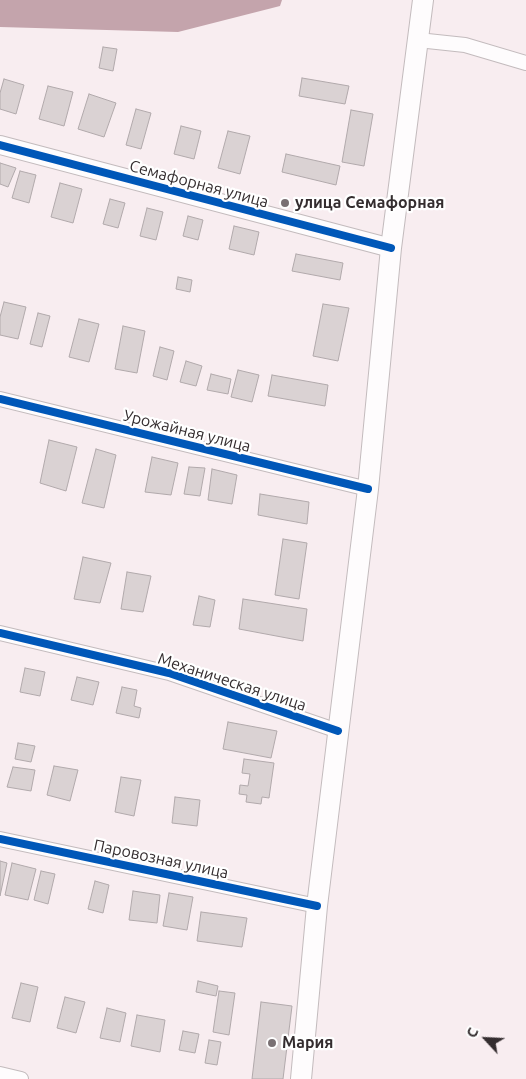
<!DOCTYPE html>
<meta charset="utf-8">
<style>
body{margin:0}
#map{position:relative;width:526px;height:1079px;overflow:hidden;background:#f8edf0;font-family:Ubuntu,sans-serif}
canvas{display:block}
.north{position:absolute;left:461px;top:1014px;width:50px;height:50px;-webkit-text-stroke:4px #fff;paint-order:stroke;rotate:295deg;font-size:14px;font-weight:700;line-height:20px;text-align:center;color:#342d2f}
.north::after{content:'';display:block;margin:auto;width:18px;height:22px;background:#342d2f;clip-path:polygon(50% 0,100% 100%,50% 72%,0 100%)}
</style>
<div id="map">
<canvas width="526" height="1079"></canvas>
<div class="north">С</div>
</div>
<script>
const context = document.querySelector('canvas').getContext('2d');
context.lineJoin = 'round';
function fill(path, color) { context.fillStyle = color; context.fill(path, 'evenodd'); }
const shape = rows => new Path2D(rows.map(r => 'M' + r).join(''));
function strokePath(path, color, width, dash) { context.strokeStyle = color; context.lineWidth = width; context.lineCap = dash ? 'butt' : 'round'; context.setLineDash(dash || []); context.stroke(path); }
function drawText(font, color, halo, rows, align = 'center') {
  context.font = font + ' Ubuntu,sans-serif'; context.lineWidth = 4.5; context.setLineDash([]); context.textBaseline = 'middle'; context.strokeStyle = halo; context.fillStyle = color; for (const [text, x, y, turn = 0] of rows) {
    context.save(); context.translate(x, y); context.rotate((+turn || 0) * Math.PI / 180); context.textAlign = isNaN(turn) ? turn : align; if (halo) context.strokeText(text, 0, 0); context.fillText(text, 0, 0); context.restore();
  }
}
fill(shape([
 [0,0,282,0,280,6,178,32,0,27]
]), '#c4a4ac');
const building = shape([
 [103,47,117,49,113,71,99,68,103,47],
 [302,78,349,86,345,104,299,96,302,78],
 [4,79,24,85,16,114,0,109,0,93,4,79],
 [48,86,73,92,64,126,39,119,48,86],
 [89,94,116,103,104,137,78,129,89,94],
 [136,109,151,113,141,149,126,145,136,109],
 [351,110,373,114,364,166,342,162,351,110],
 [181,126,201,131,194,159,174,154,181,126],
 [228,131,250,136,240,174,218,168,228,131],
 [286,154,340,166,336,185,282,172,286,154],
 [0,163,16,168,8,187,0,184,0,163],
 [20,171,36,175,29,203,12,198,20,171],
 [60,183,82,189,73,223,51,217,60,183],
 [110,199,125,203,118,228,103,224,110,199],
 [147,208,163,212,156,240,140,236,147,208],
 [188,216,203,220,198,240,183,236,188,216],
 [234,226,259,232,254,255,229,249,234,226],
 [296,254,343,263,340,280,292,271,296,254],
 [178,277,192,280,190,292,176,289,178,277],
 [4,302,26,307,18,339,0,335,0,317,4,302],
 [323,304,349,308,338,361,313,356,323,304],
 [38,313,50,316,42,347,30,344,38,313],
 [79,319,99,324,89,362,69,357,79,319],
 [123,326,145,331,137,373,115,369,123,326],
 [160,347,174,351,167,380,153,376,160,347],
 [186,361,202,366,196,386,180,382,186,361],
 [238,370,259,375,252,402,231,397,238,370],
 [211,374,231,379,228,394,207,390,211,374],
 [272,375,328,385,325,406,268,396,272,375],
 [49,440,77,447,66,491,40,483,49,440],
 [96,449,116,455,104,508,82,503,96,449],
 [152,457,178,463,171,495,145,492,152,457],
 [189,467,205,468,200,496,184,494,189,467],
 [212,469,237,475,232,504,208,500,212,469],
 [260,494,309,502,307,524,258,515,260,494],
 [283,539,307,543,299,599,275,595,283,539],
 [83,557,111,563,100,603,74,599,83,557],
 [127,572,151,576,143,612,121,609,127,572],
 [199,596,215,600,210,627,193,625,199,596],
 [243,599,307,609,303,641,239,629,243,599],
 [25,668,45,672,40,696,20,692,25,668],
 [77,677,99,682,93,705,71,700,77,677],
 [122,687,137,690,134,706,141,708,139,718,116,713,122,687],
 [228,722,277,731,271,758,223,749,228,722],
 [18,743,35,746,31,762,15,759,18,743],
 [244,759,274,763,269,798,262,797,261,804,246,802,247,795,239,794,240,785,248,786,250,774,242,773,244,759],
 [54,766,78,770,70,801,47,795,54,766],
 [13,767,35,770,31,791,7,787,13,767],
 [121,777,141,780,134,816,115,812,121,777],
 [175,797,200,800,197,826,172,823,175,797],
 [0,861,7,863,0,896,0,861],
 [12,863,36,869,28,900,5,895,12,863],
 [41,871,55,874,48,904,34,900,41,871],
 [95,881,109,885,103,913,88,909,95,881],
 [133,891,160,895,157,923,129,920,133,891],
 [169,893,193,897,187,930,163,926,169,893],
 [201,912,247,918,242,947,197,941,201,912],
 [198,981,218,986,216,996,196,992,198,981],
 [21,983,38,987,30,1022,12,1018,21,983],
 [219,991,235,993,229,1035,213,1032,219,991],
 [65,997,85,1002,76,1033,57,1028,65,997],
 [261,1002,292,1006,283,1079,252,1079,261,1002],
 [107,1008,126,1013,120,1042,100,1038,107,1008],
 [137,1015,165,1020,160,1052,131,1046,137,1015],
 [183,1031,199,1034,195,1053,179,1050,183,1031],
 [209,1040,221,1042,217,1065,205,1063,209,1040]
]);
fill(building, '#dad2d3');
strokePath(building, '#b1a9ab', 1);
const minor = shape([
 [418,40,465,45,526,63],
 [0,399,368,489],
 [0,633,169,673,338,731],
 [0,839,317,906],
 [0,1074,21,1079]
]);
const tertiary = shape([
 [0,145,391,248]
]);
const secondary = shape([
 [301,1079,317,906,368,489,391,248,423,0]
]);
strokePath(minor, '#c3bbbd', 16);
strokePath(tertiary, '#c3bbbd', 20);
strokePath(secondary, '#c3bbbd', 22);
strokePath(minor, '#fefcfd', 14);
strokePath(tertiary, '#fefcfd', 18);
strokePath(secondary, '#fefcfd', 20);
strokePath(shape([
 [0,145,391,248],
 [0,399,368,489],
 [0,633,169,673,338,731],
 [0,839,317,906]
]), '#0057b8', 8);
for (const [x, y, r, color] of [
 [285,203,5,"#797073"],
 [272,1043,5,"#797073"]
]) { const dot = new Path2D(); dot.arc(x, y, r, 0, 2 * Math.PI); context.fillStyle = color; context.fill(dot); strokePath(dot, '#fff', 2); }
drawText('16px', '#342d2f', '#fff', [
 ["Семафорная улица",199,184,15],
 ["Урожайная улица",187,431,14],
 ["Механическая улица",232,682,18],
 ["Паровозная улица",161,859,12]
]);
drawText('bold 16px', '#342d2f', '#fff', [
 ["улица Семафорная",295,203],
 ["Мария",282,1043]
], 'left');
</script>
